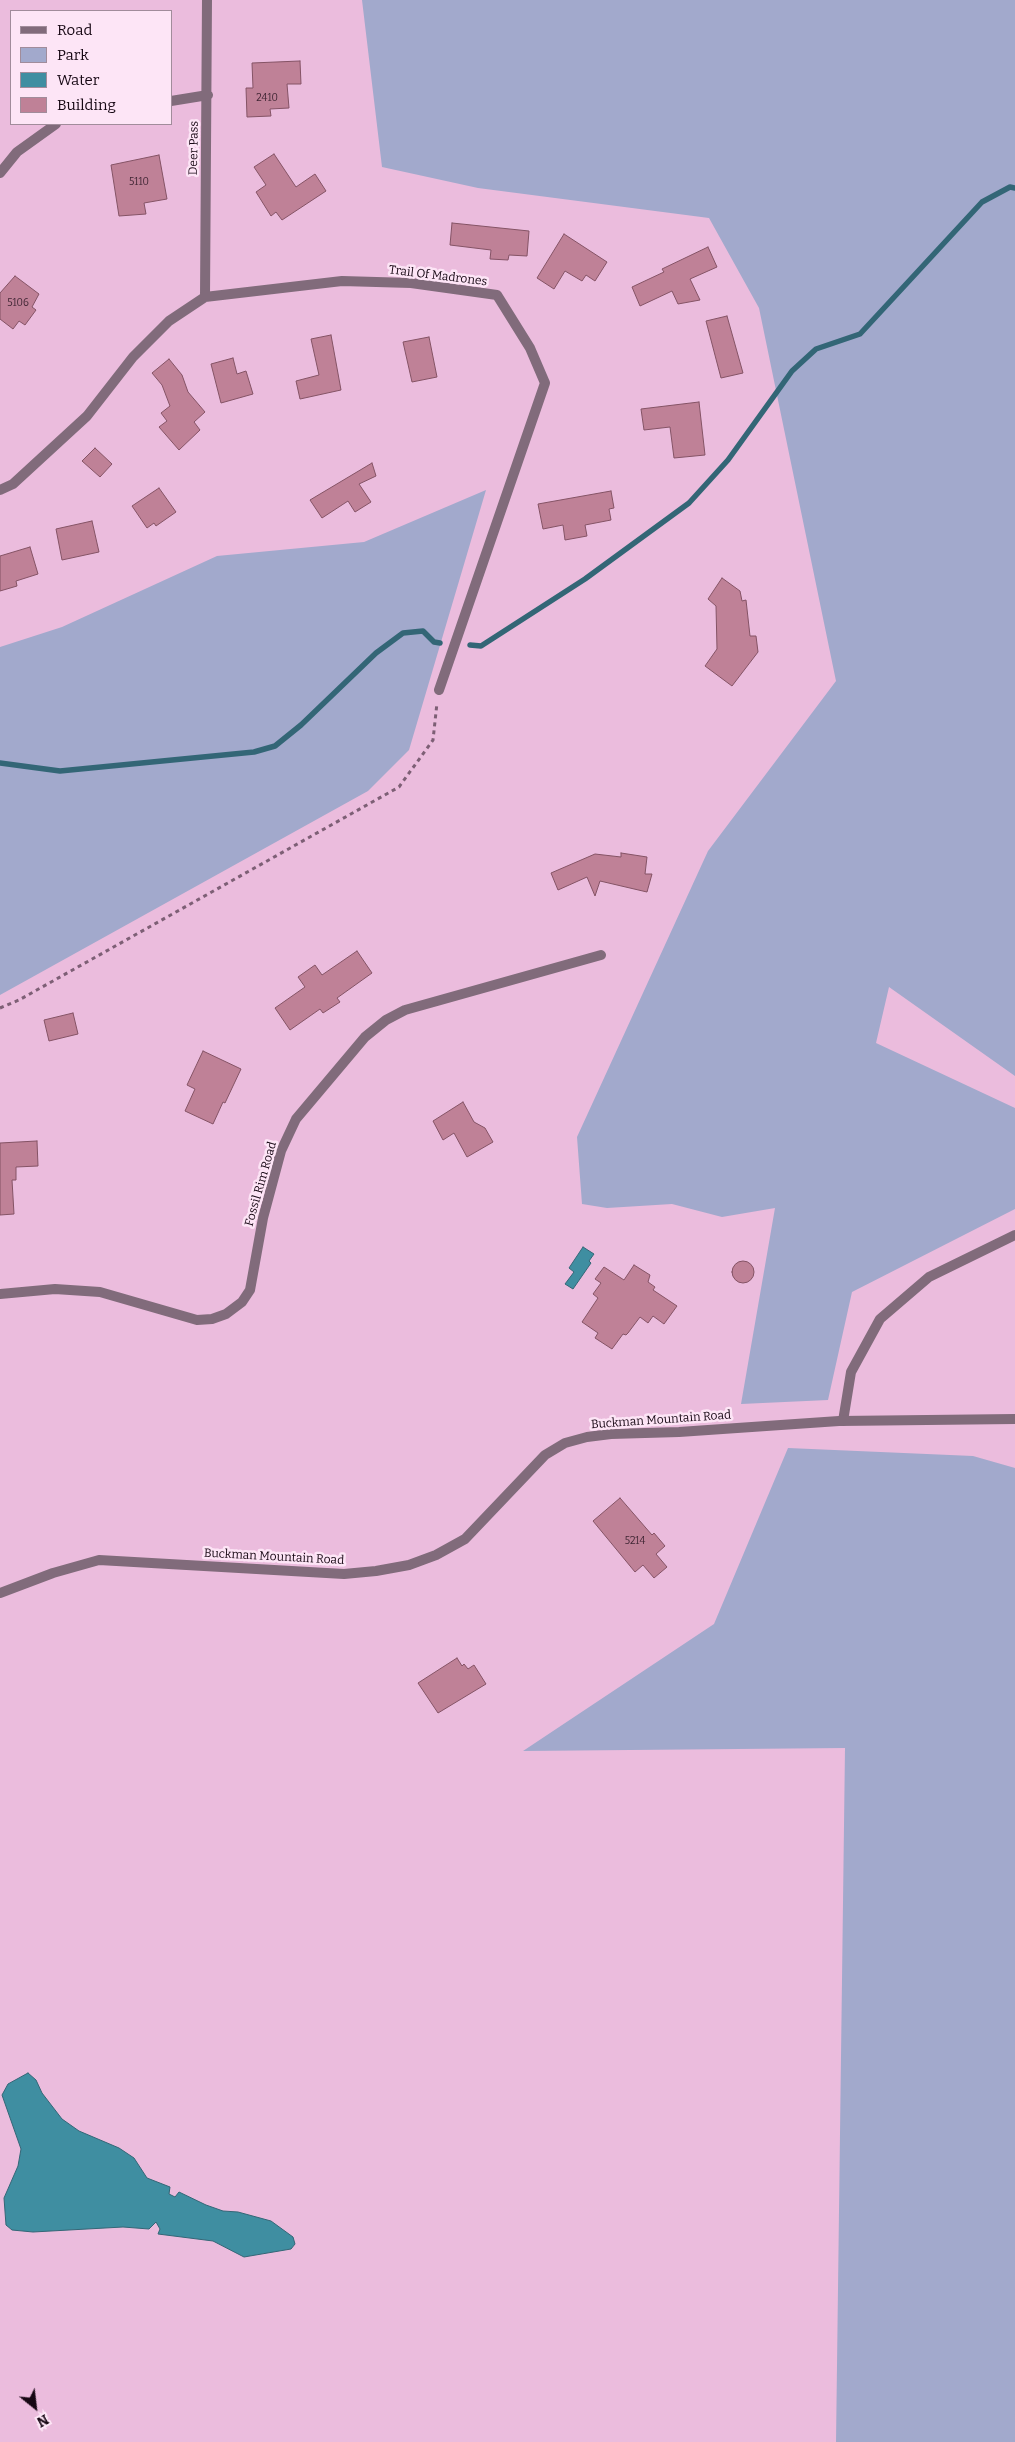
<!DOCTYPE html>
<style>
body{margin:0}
#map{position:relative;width:1015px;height:2442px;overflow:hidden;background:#ebbcdd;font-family:Bitter,serif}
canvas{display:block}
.legend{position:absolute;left:10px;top:10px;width:162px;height:115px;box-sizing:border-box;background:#fde5f6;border:1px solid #a18c9b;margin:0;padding:6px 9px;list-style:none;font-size:15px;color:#160713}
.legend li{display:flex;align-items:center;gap:10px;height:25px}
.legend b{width:25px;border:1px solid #a18c9b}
.north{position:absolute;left:10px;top:2382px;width:50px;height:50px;-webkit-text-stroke:4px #fde5f6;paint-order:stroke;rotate:151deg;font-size:14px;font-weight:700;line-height:20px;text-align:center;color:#160713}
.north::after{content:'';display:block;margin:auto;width:18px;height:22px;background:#160713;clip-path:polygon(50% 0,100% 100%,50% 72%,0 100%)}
</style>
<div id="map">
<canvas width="1015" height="2442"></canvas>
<ul class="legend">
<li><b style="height:6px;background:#816b7b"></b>Road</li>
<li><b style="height:14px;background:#a2a9cc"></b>Park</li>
<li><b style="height:14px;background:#3f8ea1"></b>Water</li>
<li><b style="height:14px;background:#bf8197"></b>Building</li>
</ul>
<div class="north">N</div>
</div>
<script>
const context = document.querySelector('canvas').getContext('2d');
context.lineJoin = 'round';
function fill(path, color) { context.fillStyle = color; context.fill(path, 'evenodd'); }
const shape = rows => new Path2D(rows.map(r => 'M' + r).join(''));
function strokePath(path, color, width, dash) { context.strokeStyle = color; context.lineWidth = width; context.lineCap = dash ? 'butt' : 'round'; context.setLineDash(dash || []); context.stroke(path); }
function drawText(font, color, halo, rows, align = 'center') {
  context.font = font + ' Bitter,serif'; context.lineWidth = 5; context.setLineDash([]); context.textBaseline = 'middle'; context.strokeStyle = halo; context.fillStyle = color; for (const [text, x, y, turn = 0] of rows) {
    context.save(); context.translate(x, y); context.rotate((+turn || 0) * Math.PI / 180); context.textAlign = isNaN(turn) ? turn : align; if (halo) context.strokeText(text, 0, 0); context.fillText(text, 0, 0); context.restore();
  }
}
fill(shape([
 [362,0,1015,0,1015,1076,889,987,876,1043,1015,1108,1015,1209,852,1292,828,1400,741,1404,775,1208,722,1217,672,1204,607,1208,582,1204,577,1137,708,851,836,681,759,308,709,218,478,188,382,167],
 [486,490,409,750,368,791,0,995,0,647,62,627,217,556,364,542],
 [788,1448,973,1456,1015,1468,1015,2442,836,2442,845,1748,523,1751,714,1624]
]), '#a2a9cc');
const water = shape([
 [583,1247,594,1254,589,1261,591,1263,573,1289,565,1284,574,1272,569,1268,583,1247],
 [28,2073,36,2080,42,2093,62,2119,79,2131,119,2148,134,2158,147,2178,170,2187,169,2194,175,2197,179,2192,206,2205,223,2211,238,2212,271,2221,293,2237,295,2244,291,2249,244,2257,213,2241,158,2234,160,2229,156,2222,149,2229,123,2227,33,2232,12,2230,6,2225,4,2198,18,2166,21,2149,2,2095,8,2084,28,2073]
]);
fill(water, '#3f8ea1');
strokePath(water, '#336676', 1);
strokePath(shape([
 [470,645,481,646,585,579,689,503,728,460,792,371,816,349,860,334,982,202,1010,187,1015,188],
 [0,763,60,771,254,752,275,746,301,725,376,653,403,633,423,631,434,642,440,643]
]), '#336676', 5.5);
const building = shape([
 [300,61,301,84,287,84,289,108,270,109,271,116,247,117,246,88,253,88,252,63,300,61],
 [274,154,296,187,315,174,326,191,282,220,276,212,271,216,256,192,266,185,254,167,274,154],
 [159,155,167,199,144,203,146,214,119,216,111,165,159,155],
 [452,223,529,231,527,256,509,255,508,260,490,259,491,250,450,245,452,223],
 [564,234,607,262,595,281,586,275,582,281,565,271,554,289,537,278,564,234],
 [708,247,717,267,690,279,700,300,678,304,672,291,640,306,632,287,664,272,662,269,708,247],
 [15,276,39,294,32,307,36,310,25,325,19,321,13,329,0,319,0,293,15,276],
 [727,316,743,373,721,378,706,321,727,316],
 [331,335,341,390,300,399,296,381,319,375,311,339,331,335],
 [429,337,437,377,412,382,403,342,429,337],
 [233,358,237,374,246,371,253,394,221,403,211,364,233,358],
 [169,359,182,375,188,392,205,412,194,422,200,430,179,450,159,427,167,421,161,413,170,406,162,385,152,373,169,359],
 [699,402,705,455,674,458,670,427,644,430,641,409,699,402],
 [95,448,112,464,100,477,82,461,95,448],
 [372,463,376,476,359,484,371,502,355,512,348,501,322,518,310,500,372,463],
 [159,488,176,512,156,526,154,523,147,528,132,506,159,488],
 [611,491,614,508,609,509,611,520,585,525,587,536,565,540,563,525,543,529,538,504,611,491],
 [92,521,99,552,62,560,56,529,92,521],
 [30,547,38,574,16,581,17,586,0,591,0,556,30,547],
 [722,578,740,591,742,601,746,600,750,636,756,636,758,652,732,686,705,666,717,649,716,606,708,599,722,578],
 [621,853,647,857,645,874,652,874,647,892,600,881,595,896,587,877,558,890,551,873,595,854,621,857,621,853],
 [357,951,372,973,337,998,340,1002,323,1013,320,1009,290,1030,275,1008,305,987,298,977,315,965,322,975,357,951],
 [73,1013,78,1034,49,1041,44,1020,73,1013],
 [203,1051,241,1069,225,1103,223,1102,213,1124,185,1111,195,1089,187,1085,203,1051],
 [463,1102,474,1122,485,1128,493,1142,467,1157,454,1133,443,1140,433,1121,463,1102],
 [37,1141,38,1166,16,1167,16,1180,12,1180,14,1214,0,1215,0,1143,37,1141],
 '732 1272a11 11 0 1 1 22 0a11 11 0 1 1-22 0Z',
 [634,1265,650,1275,648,1282,655,1287,653,1290,677,1306,664,1324,653,1316,648,1323,640,1317,628,1333,626,1335,623,1334,612,1349,595,1338,598,1333,582,1322,598,1298,593,1294,601,1283,595,1279,604,1267,624,1280,634,1265],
 [620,1498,652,1535,654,1533,665,1546,656,1554,667,1567,654,1578,643,1565,635,1572,593,1521,620,1498],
 [457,1658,462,1666,464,1664,468,1669,474,1665,486,1684,438,1713,418,1683,457,1658]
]);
fill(building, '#bf8197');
strokePath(building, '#845365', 1);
strokePath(shape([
 [0,1008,19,1000,399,787,433,740,437,703]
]), '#7d5f75', 3, [4, 4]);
strokePath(shape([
 [843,1421,851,1372,880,1319,929,1277,1015,1235]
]), '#816b7b', 10);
strokePath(shape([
 [171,101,208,95],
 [0,173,17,152,56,124],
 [205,297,207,0],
 [0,490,13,484,87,416,133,357,169,321,205,297,342,281,411,283,497,295,530,348,545,383,439,690],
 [0,1294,55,1289,100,1292,197,1320,212,1319,226,1314,242,1302,250,1290,263,1218,281,1151,296,1119,365,1037,386,1020,405,1010,601,955],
 [0,1593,53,1573,99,1560,344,1574,376,1571,409,1565,436,1555,465,1539,545,1455,565,1443,587,1437,611,1434,679,1432,839,1421,1015,1419]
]), '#816b7b', 10);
drawText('10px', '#402634', null, [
 ["2410",267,98],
 ["5110",139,182],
 ["5106",18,303],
 ["5214",635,1541]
]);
drawText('12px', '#160713', '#fde5f6', [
 ["Deer Pass",194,148,-89],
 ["Trail Of Madrones",438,276,7],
 ["Fossil Rim Road",261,1184,-74],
 ["Buckman Mountain Road",661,1420,-4],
 ["Buckman Mountain Road",274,1557,3]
]);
</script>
